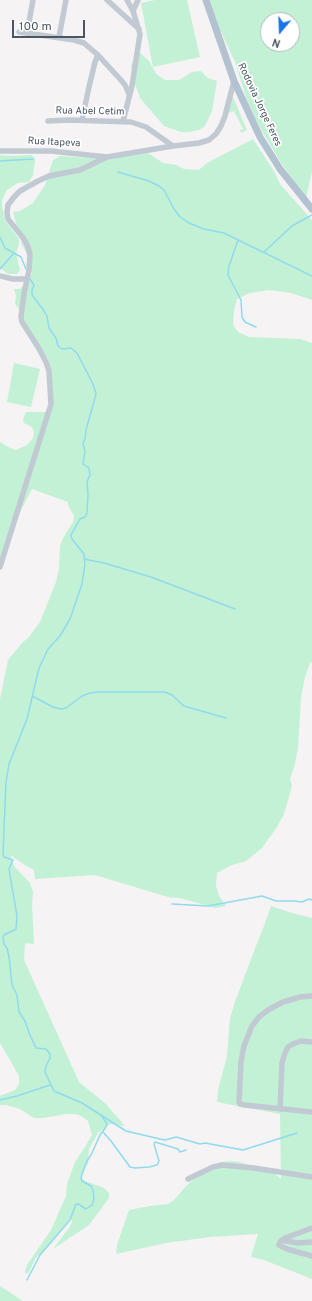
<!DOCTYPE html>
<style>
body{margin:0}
#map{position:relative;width:312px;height:1301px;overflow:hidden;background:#f5f3f3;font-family:Overpass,sans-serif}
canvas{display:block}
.north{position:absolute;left:260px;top:12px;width:40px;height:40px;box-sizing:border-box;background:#fff;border:1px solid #b7bbc0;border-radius:50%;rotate:199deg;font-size:11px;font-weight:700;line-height:16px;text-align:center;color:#4a5661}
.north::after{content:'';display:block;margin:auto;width:14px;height:18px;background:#1a73e8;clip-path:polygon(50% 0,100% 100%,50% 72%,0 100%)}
.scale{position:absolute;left:12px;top:20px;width:73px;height:18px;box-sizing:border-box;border:2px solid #4a5661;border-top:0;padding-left:5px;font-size:12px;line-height:14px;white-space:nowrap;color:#4a5661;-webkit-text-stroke:3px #fff;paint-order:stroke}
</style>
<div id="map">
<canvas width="312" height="1301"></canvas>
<div class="north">N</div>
<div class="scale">100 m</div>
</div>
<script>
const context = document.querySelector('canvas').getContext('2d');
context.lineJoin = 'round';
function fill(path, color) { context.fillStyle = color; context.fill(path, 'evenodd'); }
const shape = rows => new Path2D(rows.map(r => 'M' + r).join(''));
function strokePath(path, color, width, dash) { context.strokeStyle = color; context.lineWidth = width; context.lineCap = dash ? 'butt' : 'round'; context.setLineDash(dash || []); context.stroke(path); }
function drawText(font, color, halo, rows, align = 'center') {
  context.font = font + ' Overpass,sans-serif'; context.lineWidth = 3.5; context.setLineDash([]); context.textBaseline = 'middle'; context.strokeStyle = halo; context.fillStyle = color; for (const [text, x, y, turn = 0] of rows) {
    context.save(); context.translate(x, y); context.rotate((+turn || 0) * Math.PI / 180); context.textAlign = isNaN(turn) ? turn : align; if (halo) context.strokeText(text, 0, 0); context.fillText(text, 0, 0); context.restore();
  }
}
fill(shape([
 [155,0,187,0,200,57,153,67,141,3],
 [210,0,312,0,312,172,306,198,281,163,259,126,247,100,235,62,218,25],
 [268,20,292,20,292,44,268,44],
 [137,50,149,61,156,74,165,80,179,80,192,72,201,71,208,78,217,81,212,111,205,126,199,130,189,132,181,132,164,126,140,98,134,81,131,66],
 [233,97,247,130,241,133,240,130,243,129,234,111,229,113,229,111,232,98],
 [253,139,274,171,280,184,312,220,312,300,291,293,269,290,250,293,237,299,234,310,233,325,238,332,249,337,300,339,312,343,312,662,310,663,305,677,301,698,298,748,295,764,290,779,292,786,284,814,277,827,262,848,246,861,232,865,217,873,216,886,219,896,226,906,215,908,180,898,168,897,95,875,35,879,34,870,25,865,10,855,14,866,30,883,33,892,32,904,34,944,25,943,24,960,79,1082,106,1104,125,1126,110,1124,98,1133,89,1149,88,1164,86,1165,83,1172,82,1179,85,1181,104,1188,109,1193,109,1198,89,1225,53,1249,69,1228,72,1222,72,1220,70,1219,50,1244,35,1259,29,1272,26,1274,25,1272,27,1265,51,1230,66,1196,67,1184,75,1162,85,1147,92,1135,88,1121,81,1116,75,1114,66,1114,43,1118,34,1118,20,1109,6,1105,0,1105,0,1096,15,1090,19,1084,19,1076,0,1043,0,699,8,660,22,643,29,637,40,622,56,582,59,569,60,546,63,538,73,522,74,516,68,505,68,502,32,489,21,510,0,569,0,442,8,447,16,450,27,445,33,438,34,432,32,427,24,423,23,419,26,412,50,412,50,371,48,359,37,346,27,329,23,314,15,304,16,296,14,289,20,289,32,274,30,267,29,257,22,245,13,212,20,211,33,203,45,185,53,160,60,156,105,159,148,153,163,163,176,165,184,169,199,170,207,163],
 [0,155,11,156,31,155,35,158,35,161,33,175,29,182,18,183,10,188,6,191,2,201,2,206,5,220,19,239,19,244,16,254,20,270,17,274,8,274,0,268],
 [14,363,40,369,31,407,7,402],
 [271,906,292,913,312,918,312,1279,264,1260,251,1257,258,1234,210,1237,166,1243,116,1254,117,1245,129,1210,150,1206,168,1204,174,1200,189,1183,197,1177,222,1162,231,1161,239,1162,272,1171,281,1179,280,1114,217,1102,218,1090,227,1056,230,1018,236,999,256,946,264,926],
 [0,1286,23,1301,0,1301]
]), '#c3f1d5');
strokePath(shape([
 [0,161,33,159],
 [118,172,149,181,159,186,164,190,174,209,180,217,189,223,204,229,224,233,312,276],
 [0,237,5,248,21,257,26,269],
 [238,240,229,266,228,275,241,300,242,317,245,322,256,327],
 [264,252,292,226,312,215],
 [0,269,14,253],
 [30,279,34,285,32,290,32,295,42,308,47,316,49,328,56,338,58,346,62,349,71,348,77,353,93,384,96,394,86,430,85,439,83,443,85,451,83,464,89,468,90,475,87,482,88,495,87,513,85,517,80,519,71,535,72,539,84,554,85,564,82,584,70,619,60,636,48,649,39,668,27,719,9,764,6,782,3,854,4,857,13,860,9,869,10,875,17,916,16,929,4,935,3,937,4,944,7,948,9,957,12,985,17,995,19,1012,25,1021,30,1035,36,1048,46,1049,50,1054,50,1058,46,1066,45,1072,54,1091,82,1103,126,1131,160,1139,165,1140,176,1137,200,1144,205,1143,243,1150,297,1133],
 [84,559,104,563,151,577,235,609],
 [32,696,53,707,61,709,66,708,82,696,90,693,98,692,165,692,172,695,184,706,226,718],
 [172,904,208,906,262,896,276,901,294,901,302,902,309,899,312,900],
 [0,1100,17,1096,50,1085],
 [103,1132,111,1141,130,1167,135,1168,149,1167,157,1165,159,1161,154,1144,155,1142,178,1149,180,1152,186,1150],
 [27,1280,40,1255,70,1220,76,1204,78,1204,86,1209,92,1205,94,1199,93,1190,91,1186,82,1181,81,1177,87,1161,91,1155,100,1135,106,1127,107,1124,101,1115]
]), '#90daee', 1.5);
strokePath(shape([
 [107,0,139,29],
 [127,0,133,11],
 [19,32,74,40,84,43,98,55,120,79,125,85,129,94],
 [27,33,33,0],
 [59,37,66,0],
 [82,120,89,87,95,62,98,55],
 [48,121,69,120,131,122,146,127,173,146],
 [123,121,132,86,140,34,133,11,138,0],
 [0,151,51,151,107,157],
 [0,276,13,279,27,279],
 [0,567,51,404,49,371,46,362,38,347,22,322,21,317,24,294,29,270,30,255,28,247,24,239,8,219,7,212,8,205,14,197,20,191,38,181,49,176,80,170,107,157,173,146,199,143,209,140,216,134,221,126,225,116,234,81],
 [312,996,300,997,283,1002,268,1010,259,1017,252,1026,244,1046,241,1062,239,1102,240,1104,245,1105,312,1112],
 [280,1109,282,1063,285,1053,288,1047,293,1044,301,1041,312,1042],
 [188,1179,213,1167,222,1165,254,1168,312,1177],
 [312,1228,285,1238,280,1242,279,1245,287,1249,312,1256],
 [282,1240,297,1243,312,1242]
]), '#c1cad2', 5.5);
strokePath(shape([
 [206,0,234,81,260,137,280,169,312,209]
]), '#b3c2d1', 7);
drawText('10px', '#4a5661', '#fff', [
 ["Rodovia Jorge Feres",259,105,65],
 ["Rua Abel Cetim",90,112,1],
 ["Rua Itapeva",54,143,3]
]);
</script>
